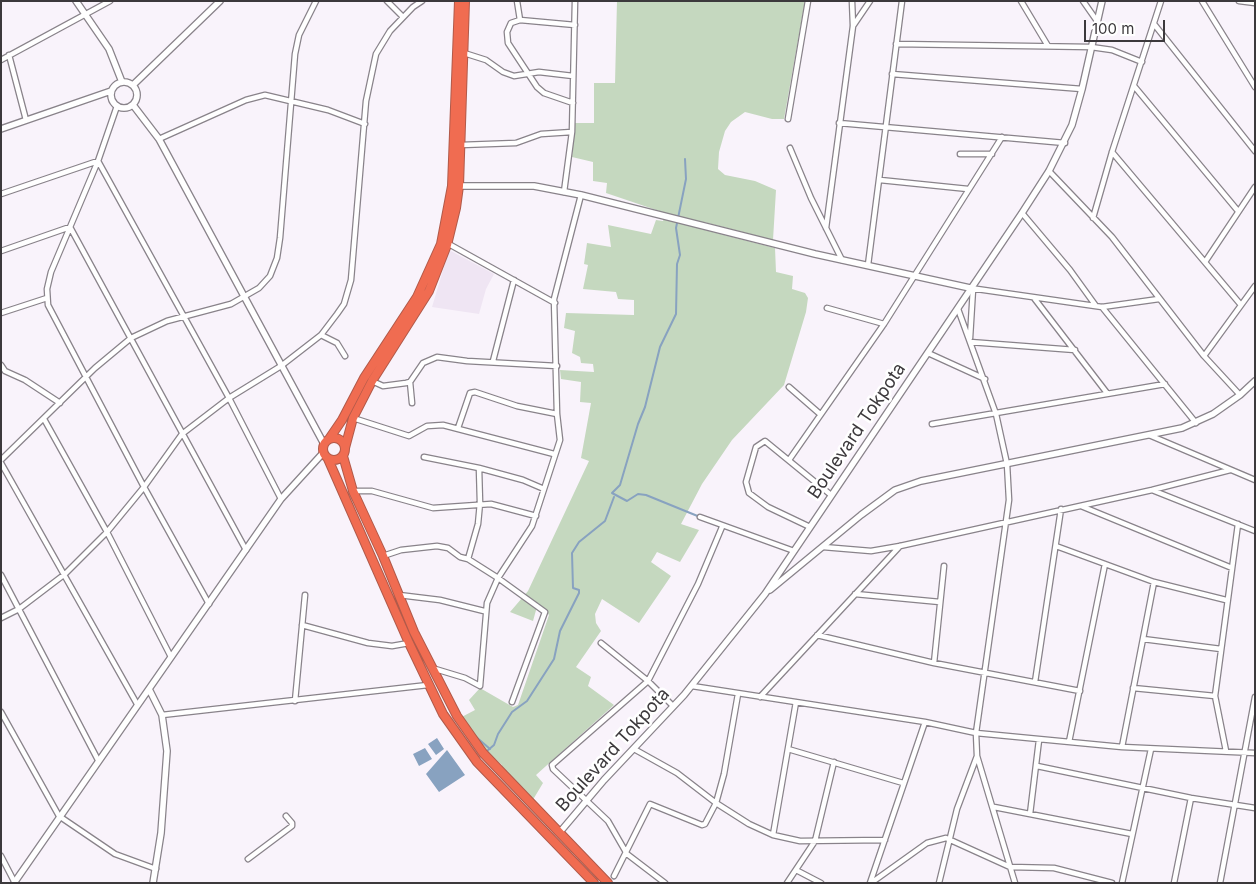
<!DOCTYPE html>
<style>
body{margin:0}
#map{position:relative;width:1256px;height:884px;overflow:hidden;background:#f9f3fb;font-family:Inter,sans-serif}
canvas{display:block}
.frame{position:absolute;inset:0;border:2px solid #3c393c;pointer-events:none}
.scale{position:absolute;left:1084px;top:20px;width:81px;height:22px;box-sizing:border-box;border:2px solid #3c393c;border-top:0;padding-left:6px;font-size:15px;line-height:18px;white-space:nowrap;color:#3c393c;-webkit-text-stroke:4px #fff;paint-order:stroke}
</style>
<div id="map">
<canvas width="1256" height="884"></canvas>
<div class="frame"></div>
<div class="scale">100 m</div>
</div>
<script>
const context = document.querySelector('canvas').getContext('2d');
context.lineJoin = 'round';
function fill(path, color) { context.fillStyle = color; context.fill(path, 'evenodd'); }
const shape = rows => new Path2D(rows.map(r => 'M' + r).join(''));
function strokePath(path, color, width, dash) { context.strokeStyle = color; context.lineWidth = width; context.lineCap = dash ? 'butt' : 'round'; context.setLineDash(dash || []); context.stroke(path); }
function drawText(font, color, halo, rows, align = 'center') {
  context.font = font + ' Inter,sans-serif'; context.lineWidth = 5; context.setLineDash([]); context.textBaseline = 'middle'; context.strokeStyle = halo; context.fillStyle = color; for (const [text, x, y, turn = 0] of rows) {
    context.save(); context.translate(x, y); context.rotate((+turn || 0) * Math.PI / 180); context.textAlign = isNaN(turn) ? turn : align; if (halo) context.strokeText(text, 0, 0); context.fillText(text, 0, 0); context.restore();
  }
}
fill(shape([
 [449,250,494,274,486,289,479,314,432,307]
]), '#efe5f3');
fill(shape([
 [617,1,805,1,784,119,772,119,745,112,731,122,725,131,719,152,718,169,725,175,755,181,776,190,773,240,704,222,701,229,775,248,776,272,793,276,792,289,805,293,808,298,806,312,784,385,732,440,702,484,681,524,699,530,680,562,657,552,651,562,671,576,639,623,602,599,595,614,596,623,601,631,576,667,591,677,588,686,614,705,536,775,543,783,531,803,499,774,502,765,492,756,486,759,471,744,456,720,475,710,469,700,480,688,513,707,518,705,549,615,538,603,533,621,510,612,528,591,589,461,581,458,591,403,580,402,581,382,561,379,560,370,594,372,593,364,581,363,580,357,572,353,575,331,564,328,566,313,634,315,634,300,618,299,616,292,583,289,588,265,584,264,587,243,611,247,608,225,651,234,656,220,663,221,665,213,606,193,607,183,593,181,593,162,572,157,575,123,594,123,594,83,615,83]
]), '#c5d8bf');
fill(shape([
 [437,738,444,749,436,755,428,744],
 [425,748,432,759,419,766,413,754],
 [447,750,465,775,439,792,426,774]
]), '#88a2c0');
strokePath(shape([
 [685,159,686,179,676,228,680,255,677,264,676,314,660,347,645,407,638,424,620,485,612,493,627,501,638,494,646,495,700,517],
 [475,736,490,749],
 [487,751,494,745,498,734,512,712,527,701,554,659,560,631,579,593,579,590,573,588,572,553,579,542,605,521,614,497]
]), '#88a2c0', 2);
const street = shape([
 [387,1,403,17],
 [517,1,520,20],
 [1021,1,1048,46],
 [1083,1,1097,21],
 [1202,1,1255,87],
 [1239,1,1255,3],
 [1154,24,1255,151],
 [853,26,870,1],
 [896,44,1091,47,1112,50,1142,62],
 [464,53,486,60,503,72,514,76,539,72,573,76],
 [9,55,26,120],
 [1,60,110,1],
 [892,74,1082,89],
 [1134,86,1238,211],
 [573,103,544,93,537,87,508,43,507,32,511,23,520,20,575,25],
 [117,106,98,161,51,272,47,289,48,305,144,487,209,604],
 [788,119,808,1],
 [839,123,1065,143],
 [159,139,246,100,265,95,328,110,365,124],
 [461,145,516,143,541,134,572,132],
 [790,148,811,198,842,260],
 [1112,152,1241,305],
 [960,154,992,154],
 [1049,171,1112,237,1204,356,1240,395],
 [880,180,968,189],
 [564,192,572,132,575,1],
 [1,194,98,161,229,398,281,499],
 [1022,213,1070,270,1096,306],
 [1093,218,1112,152,1161,1],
 [826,228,853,26,852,1],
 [447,243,555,303],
 [1,251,70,227,246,550],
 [1205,262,1255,187],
 [868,265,902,1],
 [970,288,1102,307,1159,299],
 [1034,298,1107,393],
 [1102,307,1196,423],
 [827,308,884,324],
 [1,313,47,298],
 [321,335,337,343,345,356],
 [970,338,973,289],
 [970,342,1075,350],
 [928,353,985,379],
 [1204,356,1255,286],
 [493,361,514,280],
 [1,365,5,371,25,380,60,403],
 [372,381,383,386,406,383,410,382,423,363,437,357,467,361,557,366],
 [410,382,412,403],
 [789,387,820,414],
 [353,418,409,436,427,426,443,425,554,454],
 [44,419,107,532,171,657],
 [932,424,1165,384],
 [458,428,470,393,475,392,517,406,557,414],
 [1149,435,1255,480],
 [424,457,479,468,523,480,544,489],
 [1,460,95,368,131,338,167,321,231,304,259,288,270,276,277,258,280,238,295,54,299,35,316,1],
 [789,460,884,324,1002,137],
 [1,463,137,704],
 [479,468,480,503,478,524,468,559,498,578,545,612,512,702],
 [1152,490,1255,531],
 [353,491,372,491,433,508,491,504,536,516],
 [1081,506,1232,568],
 [700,517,794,551],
 [810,527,768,507,749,493,746,482,756,447,765,441,831,495],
 [1056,546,1154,582,1226,600],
 [823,547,871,551,900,546,1152,490,1230,470],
 [383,556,401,550,437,546,448,548,460,557,468,559],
 [1,575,98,760],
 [855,594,940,602],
 [399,595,440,600,484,611],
 [1,618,19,609,65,574,107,532,144,487,182,434,229,398,281,366,321,335,337,314,344,304,351,280,366,101,376,54,390,31,413,7,422,1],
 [302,625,368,643,392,646,409,643],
 [817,635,934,663,1080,691],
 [1143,639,1221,649],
 [601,643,648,681,673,706],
 [934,663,944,566],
 [432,668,465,678,480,686,487,603,498,578,532,526,560,440,557,414,554,299,581,195],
 [1035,682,1061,509],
 [692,686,925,722,976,733,1122,747,1255,753],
 [1133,688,1215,696],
 [760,697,900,546],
 [295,701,305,595],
 [1,712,59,816,115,854,156,869],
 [162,715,428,685],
 [1069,742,1105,564],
 [1122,747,1154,582],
 [634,749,677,773,716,803,749,824,773,835,800,841,885,840],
 [788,749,903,783],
 [1226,751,1215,696,1238,524],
 [977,756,1015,883],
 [1037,766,1191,798,1255,808],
 [994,807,1132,834],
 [1030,814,1039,740],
 [773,835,796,702],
 [1,856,15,883],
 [248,859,292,826,292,823,286,816],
 [796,870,821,883],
 [614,876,650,804,702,825,705,824,716,803,724,774,738,694],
 [665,883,627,854,608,821,553,769,552,765,648,681,698,584,722,527],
 [787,883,815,841,834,762],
 [870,883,925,722],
 [871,883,927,843,946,838,1010,867,1054,868,1112,883],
 [939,883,957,809,977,756,976,733,1009,500,1007,464,996,414,958,309],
 [1122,883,1151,749],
 [1174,883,1191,798],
 [1220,883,1255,697]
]);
const secondary = shape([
 [76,1,109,49,122,82],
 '111 95a13 13 0 1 1 26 0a13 13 0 1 1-26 0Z',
 [133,85,220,1],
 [133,105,159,139,324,444],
 [1,129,111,91],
 [459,186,534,186,581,195,815,254,970,288],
 [770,590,861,515,895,490,921,481,1182,428,1213,414,1240,395,1255,381],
 [149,689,162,715,167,751,161,833,153,883],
 [560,832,604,780,684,695,765,594,1022,213,1049,171,1072,125,1082,89,1102,1],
 [14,883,281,499,323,453]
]);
const highway = shape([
 '323 449a11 11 0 1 1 22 0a11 11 0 1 1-22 0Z',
 [329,439,342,420,364,378,417,297,441,244,452,186,459,1],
 [345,448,353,418,372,381,429,291,447,245,456,208,459,186,465,1],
 [343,456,353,491,383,556,414,632,457,716,483,753,608,883],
 [328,459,409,643,443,714,477,762,594,883]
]);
strokePath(street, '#89838a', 7);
strokePath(secondary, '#89838a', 8);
strokePath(highway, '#b15a4a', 10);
strokePath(street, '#fff', 4.5);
strokePath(secondary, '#fff', 5.5);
strokePath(highway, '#f06c51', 8);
drawText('18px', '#3c393c', '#fff', [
 ["Boulevard Tokpota",857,431,-56],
 ["Boulevard Tokpota",613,750,-48]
]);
</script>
